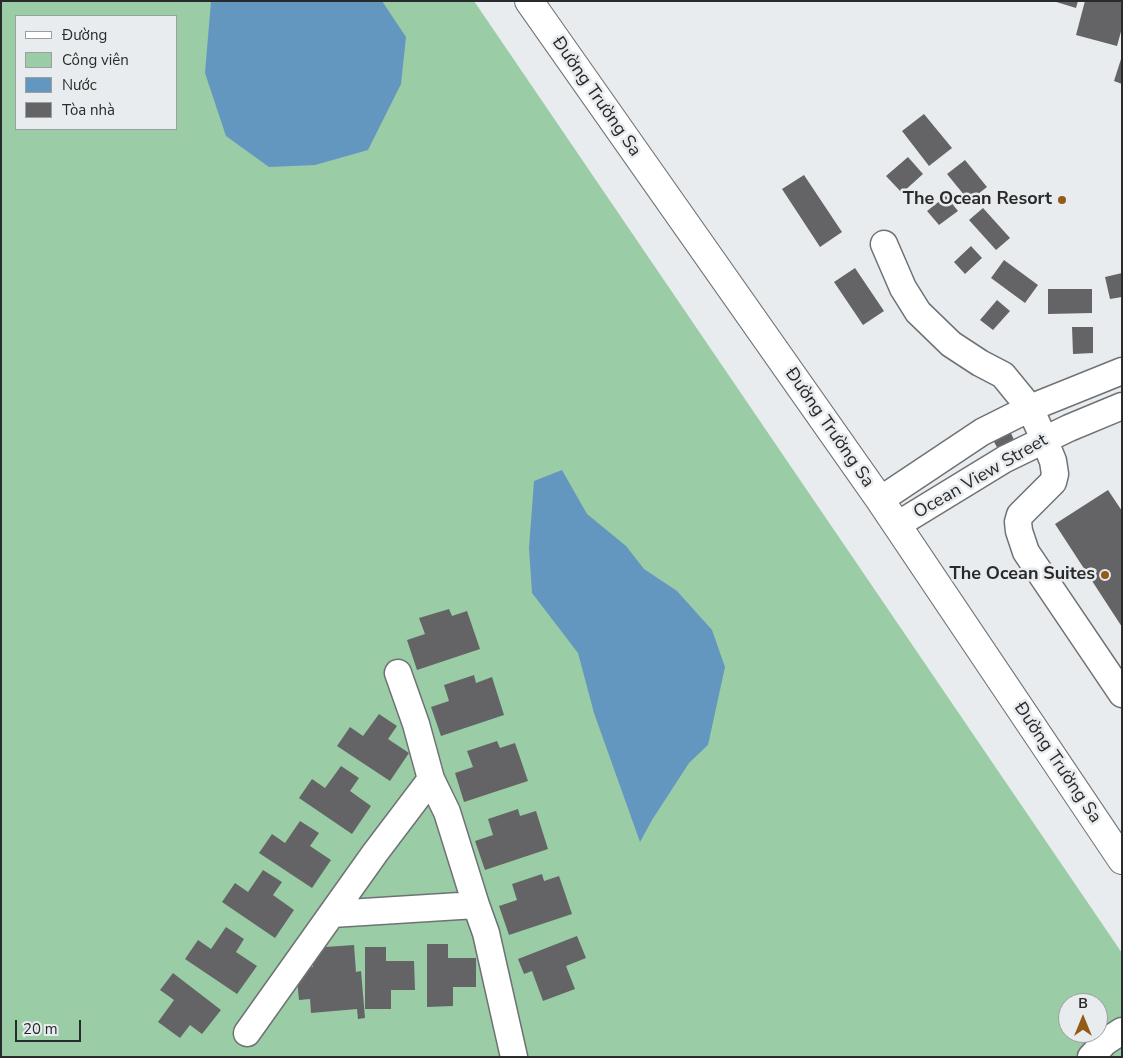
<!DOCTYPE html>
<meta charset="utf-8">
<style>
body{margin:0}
#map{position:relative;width:1123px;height:1058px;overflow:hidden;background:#e9ecee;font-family:"Nunito Sans",sans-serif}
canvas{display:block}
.frame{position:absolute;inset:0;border:2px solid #292a2b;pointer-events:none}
.legend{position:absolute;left:15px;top:15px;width:162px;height:115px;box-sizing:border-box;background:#e9ecee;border:1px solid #9c9ea0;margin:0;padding:6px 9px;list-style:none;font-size:15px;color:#292a2b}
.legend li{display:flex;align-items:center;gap:10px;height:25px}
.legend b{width:25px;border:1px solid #9c9ea0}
.north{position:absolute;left:1058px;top:993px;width:50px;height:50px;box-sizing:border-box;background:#e9ecee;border:1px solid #9c9ea0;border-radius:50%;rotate:0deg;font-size:14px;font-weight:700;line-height:20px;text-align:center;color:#292a2b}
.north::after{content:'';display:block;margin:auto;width:18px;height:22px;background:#945a18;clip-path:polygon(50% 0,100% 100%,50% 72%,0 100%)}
.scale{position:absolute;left:15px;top:1020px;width:66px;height:22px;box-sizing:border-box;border:2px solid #292a2b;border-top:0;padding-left:6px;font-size:15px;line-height:18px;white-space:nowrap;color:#292a2b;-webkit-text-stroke:4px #e9ecee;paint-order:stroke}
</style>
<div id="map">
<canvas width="1123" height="1058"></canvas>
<div class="frame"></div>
<ul class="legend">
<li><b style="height:6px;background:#fff"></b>Đường</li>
<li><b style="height:14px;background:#9acca6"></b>Công viên</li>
<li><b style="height:14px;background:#6497c0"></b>Nước</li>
<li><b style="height:14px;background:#646467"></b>Tòa nhà</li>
</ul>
<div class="north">B</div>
<div class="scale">20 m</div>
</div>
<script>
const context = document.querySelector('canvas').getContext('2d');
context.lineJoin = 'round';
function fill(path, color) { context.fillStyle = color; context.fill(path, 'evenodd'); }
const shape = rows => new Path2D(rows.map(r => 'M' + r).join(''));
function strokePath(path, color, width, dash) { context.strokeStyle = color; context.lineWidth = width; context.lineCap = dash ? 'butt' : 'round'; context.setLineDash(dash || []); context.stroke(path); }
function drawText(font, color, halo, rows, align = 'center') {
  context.font = font + ' "Nunito Sans",sans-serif'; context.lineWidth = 5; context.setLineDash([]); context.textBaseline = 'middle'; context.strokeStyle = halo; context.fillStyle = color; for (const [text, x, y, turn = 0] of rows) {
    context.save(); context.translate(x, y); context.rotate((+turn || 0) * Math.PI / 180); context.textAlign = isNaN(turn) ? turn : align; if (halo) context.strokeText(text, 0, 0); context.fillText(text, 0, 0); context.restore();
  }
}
fill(shape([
 [1,1,474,1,1122,953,1122,1057,1,1057],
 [16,16,176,16,176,129,16,129],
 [1068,1003,1098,1003,1098,1033,1068,1033]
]), '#9acca6');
fill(shape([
 [211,1,382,1,406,37,401,84,368,150,315,165,269,167,226,136,205,73],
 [562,470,587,514,626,546,644,569,677,591,712,630,725,667,708,745,689,763,652,820,640,842,594,713,578,653,532,593,529,548,534,481]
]), '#6497c0');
fill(shape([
 [1053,1,1078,1,1076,8],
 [1085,1,1122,1,1122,28,1117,46,1076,35],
 [1121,59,1122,59,1122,84,1114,81],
 [924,114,952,148,929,166,902,131],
 [908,157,923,174,902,193,886,176],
 [965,160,987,187,969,201,947,174],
 [804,175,842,232,820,247,782,189],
 [946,196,958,211,939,225,927,211],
 [983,208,1010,238,996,250,969,220],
 [971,246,982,258,965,274,954,262],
 [1004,260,1038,285,1025,303,991,278],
 [855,268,884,311,863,325,834,282],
 [1122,273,1122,297,1110,299,1105,277],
 [1048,289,1092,289,1092,313,1048,314],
 [997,300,1010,311,993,330,980,320],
 [1072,327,1093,327,1093,353,1073,354],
 [1010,431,1015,442,999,451,993,440],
 [1108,490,1122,511,1122,627,1055,524],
 [449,609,452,616,467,611,480,649,417,670,407,640,425,634,419,618],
 [474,675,476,683,492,677,504,715,441,736,431,707,449,701,444,685],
 [379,714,397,726,388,739,409,753,390,781,337,746,350,727,363,736],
 [497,741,500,748,515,743,528,781,464,802,455,773,473,767,467,751],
 [341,766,359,778,350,791,371,806,352,834,299,798,312,779,325,788],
 [518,809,520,816,536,811,548,849,485,870,475,841,493,835,488,819],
 [300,821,319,833,310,846,331,860,312,888,259,853,272,834,285,843],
 [263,870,282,882,273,895,294,910,275,938,222,902,235,883,248,892],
 [542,874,544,881,559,876,572,914,509,935,499,906,517,900,512,884],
 [226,927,244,939,236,952,257,966,237,994,185,959,198,940,211,949],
 [577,936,586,958,566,966,575,989,543,1001,532,971,524,974,518,959],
 [427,944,448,944,448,958,476,958,476,987,453,987,453,1006,427,1007],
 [354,945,356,972,361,971,365,1018,358,1019,357,1009,311,1013,310,999,299,1000,296,968,313,967,311,948],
 [365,947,386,947,386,961,414,961,415,990,391,990,391,1009,365,1009],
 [173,973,221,1010,202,1034,190,1025,180,1038,158,1022,174,1000,160,990]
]), '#646467');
const minor = shape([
 [884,244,903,288,918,312,951,344,980,363,1003,375,1030,408,1044,439,1053,461,1055,474,1053,482,1020,515,1018,522,1019,531,1026,552,1122,694],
 [880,500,982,432,1030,408,1122,371],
 [897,525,1005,459,1069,428,1122,406],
 [398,673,416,724,431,779,447,812,476,905],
 [332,914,476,905,486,933,514,1057],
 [247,1033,375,853,431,779],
 [1091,1057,1105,1042,1122,1031]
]);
const secondary = shape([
 [529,1,880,500,1122,860]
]);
strokePath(minor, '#6f7274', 29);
strokePath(secondary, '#6f7274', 30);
strokePath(minor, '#fff', 26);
strokePath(secondary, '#fff', 28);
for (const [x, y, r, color] of [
 [1062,200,5,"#945a18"],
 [1105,575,5,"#945a18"]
]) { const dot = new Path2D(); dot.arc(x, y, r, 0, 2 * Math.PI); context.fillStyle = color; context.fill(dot); strokePath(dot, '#e9ecee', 2); }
drawText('18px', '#292a2b', '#e9ecee', [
 ["Đường Trường Sa",596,97,55],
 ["Đường Trường Sa",829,428,55],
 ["Ocean View Street",981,477,-30],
 ["Đường Trường Sa",1057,763,56]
]);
drawText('bold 18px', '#292a2b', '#e9ecee', [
 ["The Ocean Resort",1052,200],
 ["The Ocean Suites",1095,575]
], 'right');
</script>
